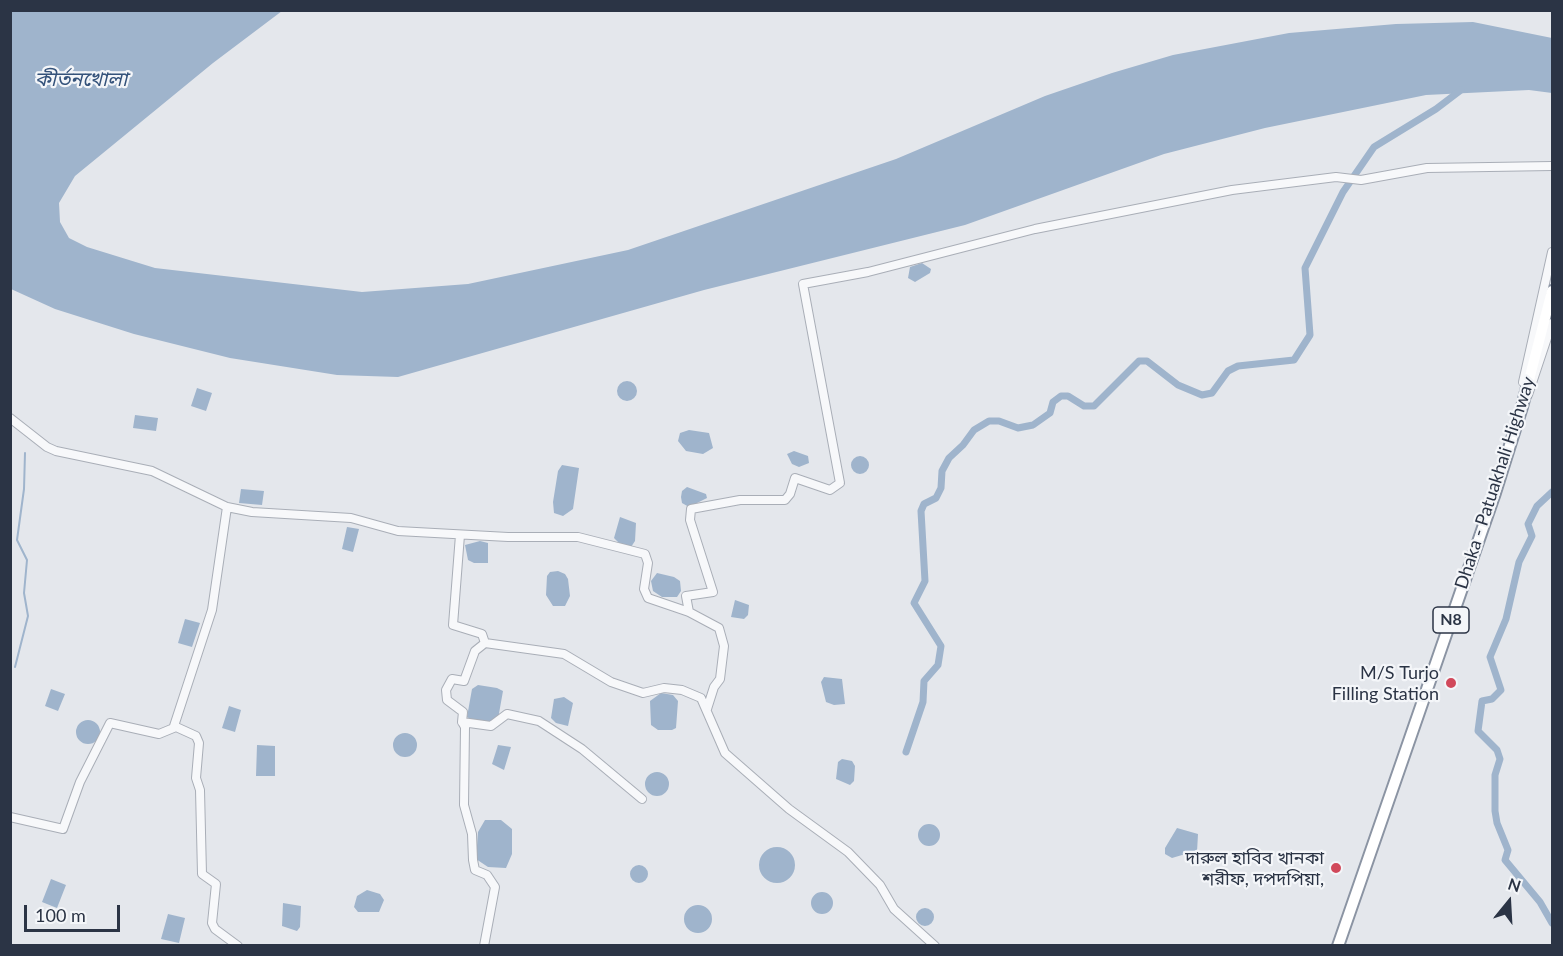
<!DOCTYPE html>
<meta charset="utf-8">
<style>
body{margin:0}
#map{position:relative;width:1563px;height:956px;overflow:hidden;background:#e4e7ec;font-family:Lato,sans-serif}
canvas{display:block}
.frame{position:absolute;inset:0;border:12px solid #2b3445;pointer-events:none}
.north{position:absolute;left:1479px;top:872px;width:60px;height:60px;-webkit-text-stroke:4px #f4f6f9;paint-order:stroke;rotate:18deg;font-size:16px;font-weight:700;line-height:24px;text-align:center;color:#2b3445}
.north::after{content:'';display:block;margin:auto;width:21px;height:27px;background:#2b3445;clip-path:polygon(50% 0,100% 100%,50% 72%,0 100%)}
.scale{position:absolute;left:24px;top:905px;width:96px;height:27px;box-sizing:border-box;border:3px solid #2b3445;border-top:0;padding-left:8px;font-size:18px;line-height:21px;white-space:nowrap;color:#2b3445;-webkit-text-stroke:4px #f4f6f9;paint-order:stroke}
</style>
<div id="map">
<canvas width="1563" height="956"></canvas>
<div class="frame"></div>
<div class="north">N</div>
<div class="scale">100 m</div>
</div>
<script>
const context = document.querySelector('canvas').getContext('2d');
context.lineJoin = 'round';
function fill(path, color) { context.fillStyle = color; context.fill(path, 'evenodd'); }
const shape = rows => new Path2D(rows.map(r => 'M' + r).join(''));
function strokePath(path, color, width, dash) { context.strokeStyle = color; context.lineWidth = width; context.lineCap = dash ? 'butt' : 'round'; context.setLineDash(dash || []); context.stroke(path); }
function drawText(font, color, halo, rows, align = 'center') {
  context.font = font + ' Lato,"Noto Sans Bengali",sans-serif'; context.lineWidth = 4.5; context.setLineDash([]); context.textBaseline = 'middle'; context.strokeStyle = halo; context.fillStyle = color; for (const [text, x, y, turn = 0] of rows) {
    context.save(); context.translate(x, y); context.rotate((+turn || 0) * Math.PI / 180); context.textAlign = isNaN(turn) ? turn : align; if (halo) context.strokeText(text, 0, 0); context.fillText(text, 0, 0); context.restore();
  }
}
fill(shape([
 [11,10,282,11,213,63,75,176,59,203,60,222,69,238,87,247,155,268,362,292,468,284,628,250,896,159,1045,96,1112,73,1173,55,1289,33,1396,24,1473,22,1552,38,1552,93,1529,90,1426,95,1265,128,1164,154,965,225,704,290,398,377,337,375,230,358,134,334,55,309,11,289],
 [922,263,931,269,930,273,915,282,908,278,910,267],
 '617 391a10 10 0 1 1 20 0a10 10 0 1 1-20 0Z',
 [197,388,212,393,206,411,191,406],
 [135,415,158,418,156,431,133,428],
 [689,430,709,433,713,448,703,454,686,451,678,441,680,433],
 [794,451,808,456,809,463,799,467,792,464,787,454],
 '851 465a9 9 0 1 1 18 0a9 9 0 1 1-18 0Z',
 [562,465,579,468,573,509,563,516,554,513,553,502,558,471],
 [687,487,706,494,707,498,689,507,682,503,681,497,682,491],
 [241,489,264,491,262,505,239,503],
 [620,517,636,523,635,541,631,547,620,544,614,538],
 [347,527,359,529,353,552,342,549],
 [480,541,488,543,488,563,474,563,468,560,465,545],
 [558,571,565,574,568,579,570,596,565,606,553,606,546,595,547,576,550,572],
 [657,573,674,577,680,581,681,591,677,597,662,597,653,591,651,581],
 [735,600,749,605,748,615,744,619,731,617],
 [185,619,200,623,192,647,178,643],
 [824,677,842,679,845,704,834,705,826,702,821,682],
 [478,685,497,688,503,691,498,719,492,723,472,720,467,717,472,689],
 [51,689,65,694,58,711,45,706],
 [661,693,673,695,678,701,676,728,672,730,658,730,651,725,650,701],
 [564,697,573,703,568,726,556,723,551,718,554,699],
 [229,706,241,710,235,732,222,728],
 '76 732a12 12 0 1 1 24 0a12 12 0 1 1-24 0Z',
 '393 745a12 12 0 1 1 24 0a12 12 0 1 1-24 0Z',
 [257,745,275,746,275,776,256,776],
 [498,745,511,747,504,770,492,764],
 [842,759,852,761,855,766,854,781,850,785,836,779,838,762],
 '645 784a12 12 0 1 1 24 0a12 12 0 1 1-24 0Z',
 [485,820,501,820,512,829,512,854,506,868,488,867,476,859,478,832],
 '918 835a11 11 0 1 1 22 0a11 11 0 1 1-22 0Z',
 [1177,828,1198,834,1197,852,1193,857,1182,855,1172,858,1165,854,1165,848],
 '759 865a18 18 0 1 1 36 0a18 18 0 1 1-36 0Z',
 '630 874a9 9 0 1 1 18 0a9 9 0 1 1-18 0Z',
 [51,879,66,885,57,908,42,902],
 [367,890,380,894,384,900,379,912,358,912,354,907,357,896],
 '811 903a11 11 0 1 1 22 0a11 11 0 1 1-22 0Z',
 [283,903,301,906,300,927,297,931,282,926],
 '684 919a14 14 0 1 1 28 0a14 14 0 1 1-28 0Z',
 '916 917a9 9 0 1 1 18 0a9 9 0 1 1-18 0Z',
 [168,914,185,918,179,943,161,939]
]), '#9fb4cc');
strokePath(shape([
 [15,667,28,616,24,593,27,560,17,540,24,489,25,453]
]), '#9fb4cc', 2);
strokePath(shape([
 [1552,492,1537,506,1528,524,1532,536,1519,562,1506,619,1490,657,1501,690,1492,699,1482,701,1478,731,1497,750,1500,759,1495,775,1495,811,1497,823,1508,850,1505,860,1540,902,1552,923],
 [906,752,923,702,924,681,938,665,941,646,914,603,925,581,921,511,924,504,936,498,941,488,942,471,949,458,963,445,974,430,989,421,999,421,1018,428,1033,425,1050,413,1053,402,1061,396,1068,396,1084,406,1094,406,1139,361,1147,361,1178,385,1202,395,1212,393,1228,371,1238,366,1294,360,1310,335,1305,268,1343,192,1374,147,1436,109,1461,90]
]), '#9fb4cc', 7);
const minor = shape([
 [1523,382,1552,252],
 [1528,395,1552,323],
 [10,418,47,447,56,451,152,471,227,507,252,512,351,518,398,531,508,537,578,537,645,554,648,563,644,589,648,598,689,612,719,628,724,646,720,679,714,687,707,709],
 [227,507,212,610,174,726,196,736,199,743,196,778,200,790,202,874,216,884,212,923,215,929,238,946],
 [460,535,453,625,482,634,485,643,475,651,464,681,452,679,446,690,447,700,463,712,462,722,465,727,464,805,472,834,473,860,475,870,487,875,495,887,484,946],
 [689,612,686,596,713,592,690,520,691,509,740,500,785,500,790,494,795,478,830,490,840,483,803,284,868,272,1035,229,1232,190,1336,177,1361,180,1427,168,1552,166],
 [485,643,564,654,611,682,643,693,664,688,682,690,701,698,725,753,789,809,848,852,880,885,894,909,935,946],
 [462,722,491,726,507,714,539,721,582,749,642,799],
 [10,817,63,829,80,782,110,723,159,734,176,727]
]);
const highway = shape([
 [1338,946,1495,493,1522,407,1552,291]
]);
strokePath(minor, '#a9aeb7', 10);
strokePath(highway, '#8b94a3', 14);
strokePath(minor, '#f7f8fa', 8);
strokePath(highway, '#fff', 10);
for (const [x, y, r, color] of [
 [1451,683,6,"#d1495b"],
 [1336,868,6,"#d1495b"]
]) { const dot = new Path2D(); dot.arc(x, y, r, 0, 2 * Math.PI); context.fillStyle = color; context.fill(dot); strokePath(dot, '#f4f6f9', 2); }
for (const [x, y, w] of [
 [1451,620,36]
]) { const box = new Path2D(); box.roundRect(x - w / 2, y - 13, w, 26, 4.5); context.fillStyle = '#f4f6f9'; context.fill(box); strokePath(box, '#2b3445', 1.5); }
drawText('bold 16px', '#2b3445', null, [
 ["N8",1451,620]
]);
drawText('18px', '#2b3445', '#f4f6f9', [
 ["Dhaka - Patuakhali Highway",1495,483,-72]
]);
drawText('18px', '#2b3445', '#f4f6f9', [
 ["M/S Turjo",1439,673],
 ["Filling Station",1439,694],
 ["দারুল হাবিব খানকা",1324,858],
 ["শরীফ, দপদপিয়া,",1324,879]
], 'right');
drawText('italic 20px', '#34527a', '#f4f6f9', [
 ["কীর্তনখোলা",81,80]
]);
</script>
